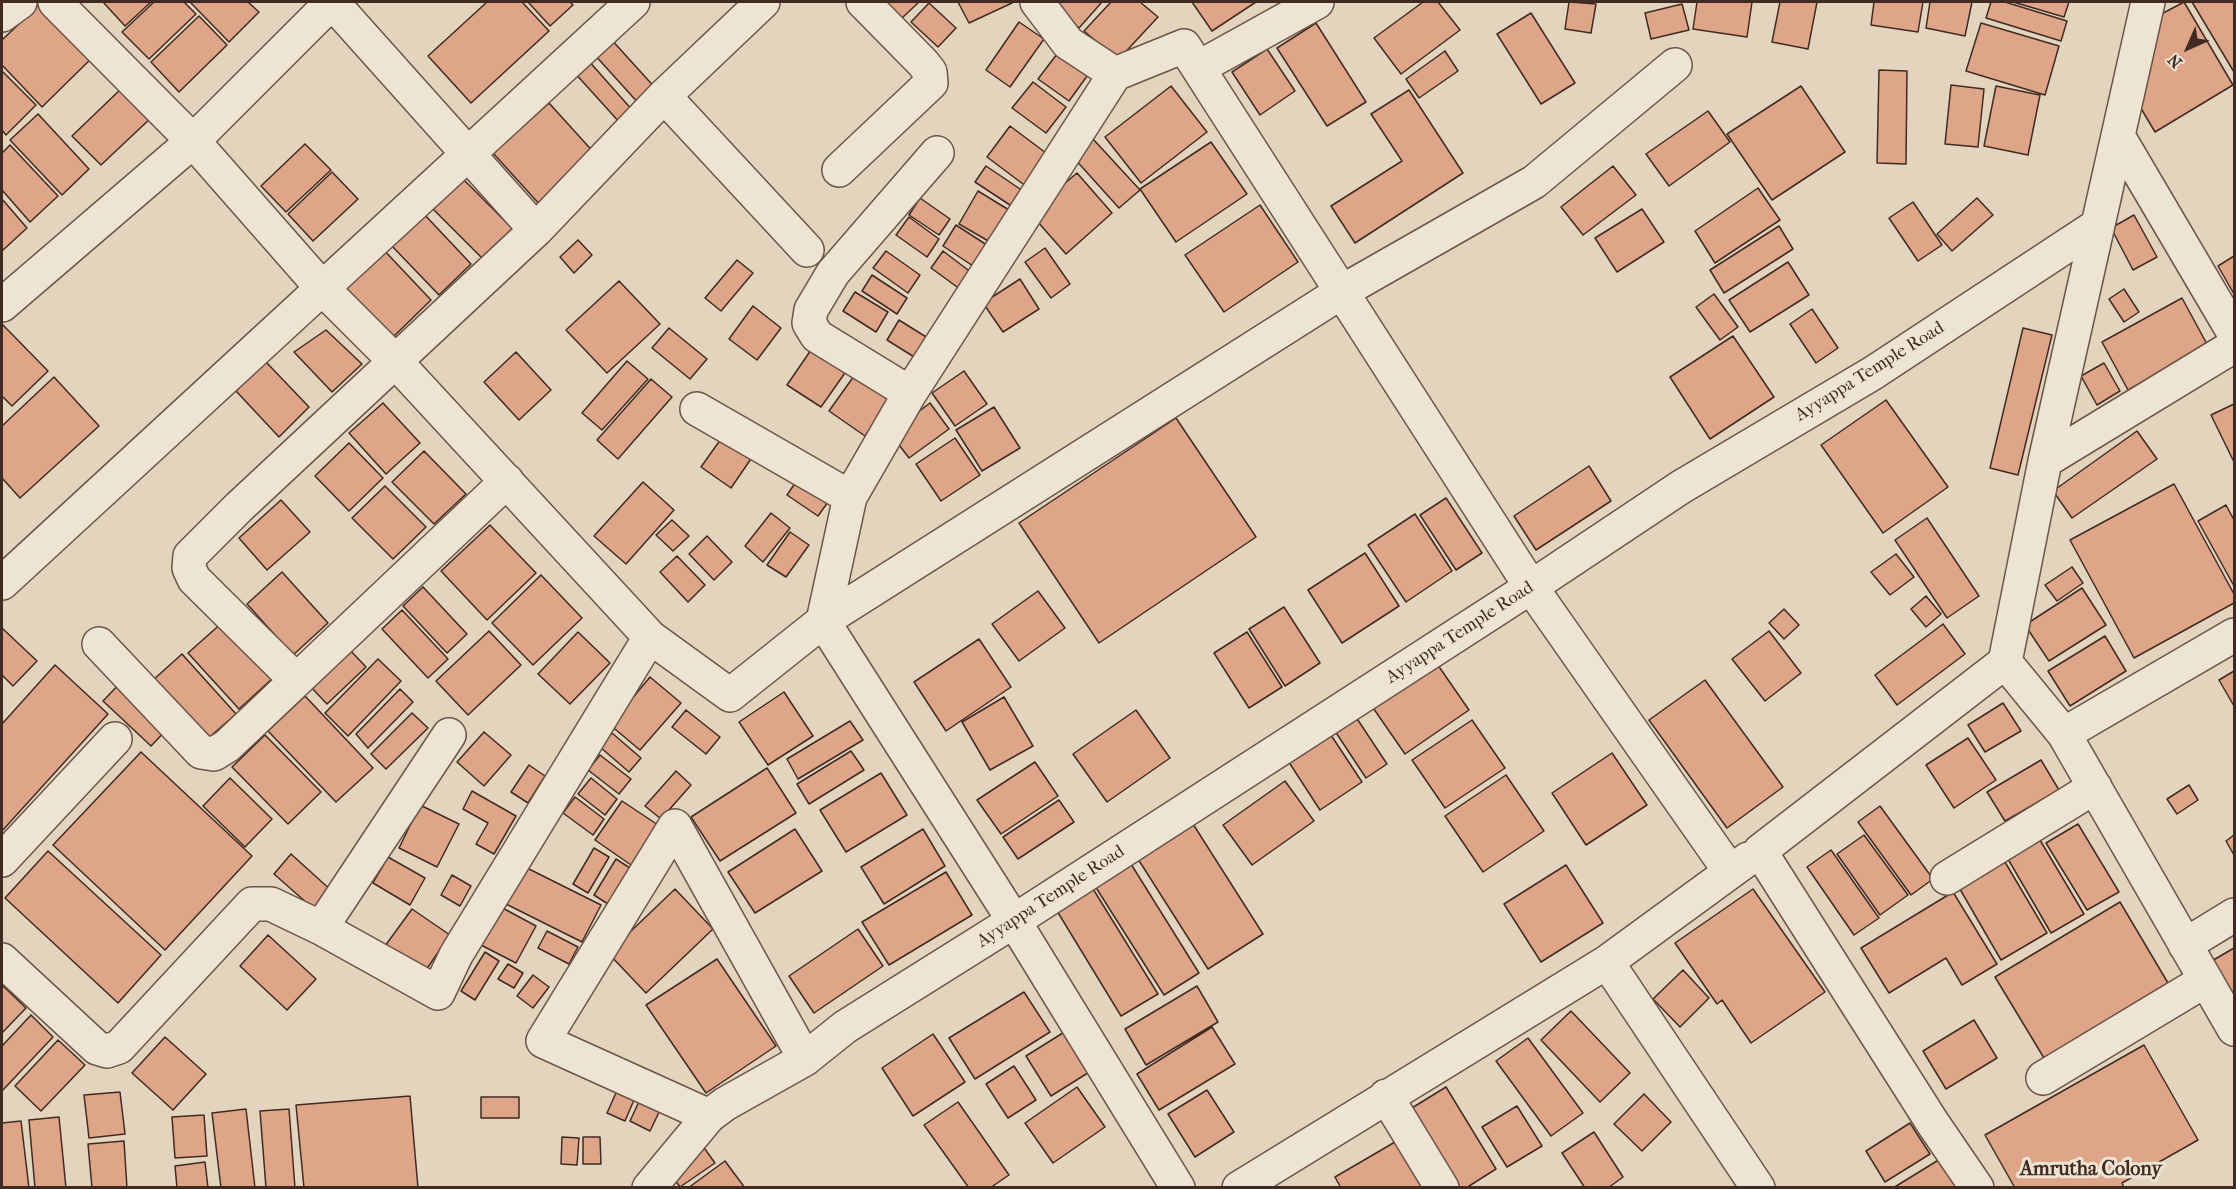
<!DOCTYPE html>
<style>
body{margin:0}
#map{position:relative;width:2236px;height:1189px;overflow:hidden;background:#e3d5bd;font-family:"IM FELL French Canon",serif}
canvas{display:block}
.frame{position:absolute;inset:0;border:3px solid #412a22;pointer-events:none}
.north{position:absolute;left:2158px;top:18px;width:60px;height:60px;-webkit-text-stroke:4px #ede4d4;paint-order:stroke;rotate:225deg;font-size:16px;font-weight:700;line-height:24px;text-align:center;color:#412a22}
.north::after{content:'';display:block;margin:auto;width:21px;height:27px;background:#412a22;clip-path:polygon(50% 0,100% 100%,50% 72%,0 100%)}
</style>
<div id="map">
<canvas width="2236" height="1189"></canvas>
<div class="frame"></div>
<div class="north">N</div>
</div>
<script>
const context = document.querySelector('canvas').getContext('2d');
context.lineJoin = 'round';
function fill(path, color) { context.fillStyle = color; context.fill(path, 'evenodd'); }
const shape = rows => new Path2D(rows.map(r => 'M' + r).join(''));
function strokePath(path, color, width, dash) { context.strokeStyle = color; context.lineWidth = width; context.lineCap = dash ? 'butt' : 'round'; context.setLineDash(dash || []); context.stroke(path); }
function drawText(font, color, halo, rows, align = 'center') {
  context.font = font + ' "IM FELL French Canon",serif'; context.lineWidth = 6; context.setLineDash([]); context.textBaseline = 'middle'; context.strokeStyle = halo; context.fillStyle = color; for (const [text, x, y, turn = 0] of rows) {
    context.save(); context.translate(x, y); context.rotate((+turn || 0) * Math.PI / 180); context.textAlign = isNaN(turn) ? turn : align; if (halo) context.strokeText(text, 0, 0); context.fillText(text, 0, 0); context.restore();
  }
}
const building = shape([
 [42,2,96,54,42,107,2,65,2,40,42,2],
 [103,2,151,2,125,26,103,2],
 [154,2,184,2,196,14,149,59,122,32,154,2],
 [190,2,248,2,259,12,229,42,190,2],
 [487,2,522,2,549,31,471,103,428,56,487,2],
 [528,2,570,2,573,5,550,26,528,2],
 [884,2,919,2,901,19,884,2],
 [958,2,1011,2,1012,3,969,23,958,2],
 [1049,2,1102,2,1079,28,1049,2],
 [1111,2,1140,2,1158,17,1118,60,1084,31,1111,2],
 [1192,2,1256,2,1212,31,1192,2],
 [1423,2,1438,2,1460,30,1401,74,1374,38,1423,2],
 [1569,2,1596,4,1591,33,1565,29,1569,2],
 [1697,2,1752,2,1747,37,1693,29,1697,2],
 [1780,2,1817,2,1808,49,1772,42,1780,2],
 [1874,2,1923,2,1918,32,1871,25,1874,2],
 [1930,2,1972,2,1965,36,1926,28,1930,2],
 [1991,2,2005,2,2067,21,2061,41,1986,18,1991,2],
 [2013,2,2069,2,2064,17,2013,2],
 [2184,2,2233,85,2155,132,2139,105,2152,19,2184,2],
 [2192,2,2234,2,2234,72,2192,2],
 [929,3,956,28,938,47,911,22,929,3],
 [1682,4,1689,30,1651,39,1645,13,1682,4],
 [1531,13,1575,83,1541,104,1497,34,1531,13],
 [199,16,227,45,179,92,151,62,199,16],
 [1019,22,1044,39,1010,87,986,70,1019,22],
 [1316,23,1366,102,1327,126,1277,48,1316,23],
 [1981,23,2059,46,2045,95,1966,71,1981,23],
 [610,38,658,91,641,106,593,53,610,38],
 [1267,49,1295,91,1260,115,1232,72,1267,49],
 [1060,50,1090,72,1069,101,1038,79,1060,50],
 [1445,51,1458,71,1419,98,1406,79,1445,51],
 [587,59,634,112,621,124,573,71,587,59],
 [1879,70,1907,71,1906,164,1877,163,1879,70],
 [2,71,36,105,6,135,2,130,2,71],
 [1033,82,1066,107,1046,133,1012,108,1033,82],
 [1951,85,1984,89,1978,147,1945,144,1951,85],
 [124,86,153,116,101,165,72,136,124,86],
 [1171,86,1207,132,1141,183,1105,137,1171,86],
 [1801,86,1845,152,1772,200,1727,134,1801,86],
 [1996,86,2040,95,2028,155,1984,146,1996,86],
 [1409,90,1463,173,1355,243,1331,206,1402,161,1371,114,1409,90],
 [549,103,597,156,541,206,493,153,549,103],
 [1708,111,1730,142,1669,186,1646,154,1708,111],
 [38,114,89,169,62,195,10,140,38,114],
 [1010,126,1050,156,1027,187,987,157,1010,126],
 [1093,139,1140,190,1119,208,1073,157,1093,139],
 [1211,142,1247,194,1176,242,1140,189,1211,142],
 [305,144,331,170,286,212,261,186,305,144],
 [10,145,58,196,30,222,2,190,2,153,10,145],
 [986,166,1026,193,1016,209,975,182,986,166],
 [1613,166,1636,195,1583,235,1561,207,1613,166],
 [332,172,358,199,313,241,288,214,332,172],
 [1077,173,1112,213,1066,254,1030,213,1077,173],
 [463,179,513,229,483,259,433,209,463,179],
 [1758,188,1780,220,1715,263,1695,231,1758,188],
 [978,191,1009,210,990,242,959,224,978,191],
 [920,198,950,219,939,235,909,215,920,198],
 [1977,198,1993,215,1952,251,1937,234,1977,198],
 [2,199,27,228,2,251,2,199],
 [1913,202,1942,245,1918,261,1889,218,1913,202],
 [1260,205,1298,262,1224,312,1185,255,1260,205],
 [1642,209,1664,242,1617,272,1595,238,1642,209],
 [423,213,471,264,439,295,390,244,423,213],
 [2134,215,2157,257,2133,270,2111,228,2134,215],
 [909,217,939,239,927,257,896,235,909,217],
 [956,225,990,247,976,268,943,246,956,225],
 [1779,226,1793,249,1724,293,1710,270,1779,226],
 [578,240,592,255,574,273,560,257,578,240],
 [380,246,431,300,390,340,338,286,380,246],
 [1045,248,1070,284,1051,298,1025,262,1045,248],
 [886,251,920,275,908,293,873,268,886,251],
 [943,251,976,276,964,292,931,268,943,251],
 [2234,256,2234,294,2218,266,2234,256],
 [737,260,753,273,721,311,705,298,737,260],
 [1788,262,1809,295,1750,332,1729,300,1788,262],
 [872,275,907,298,897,314,862,291,872,275],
 [1020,279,1039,309,1003,332,983,303,1020,279],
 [619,281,660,324,607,373,566,330,619,281],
 [2124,289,2139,312,2124,322,2109,299,2124,289],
 [855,292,888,312,876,332,843,311,855,292],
 [1714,294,1738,327,1720,340,1696,307,1714,294],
 [2182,298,2208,346,2128,390,2102,342,2182,298],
 [753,306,781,328,757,360,729,339,753,306],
 [1812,309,1838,348,1816,363,1790,324,1812,309],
 [899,320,931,340,919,360,887,340,899,320],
 [2,324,48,371,12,406,2,396,2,324],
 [669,328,707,359,690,379,652,348,669,328],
 [2023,328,2052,335,2018,475,1990,468,2023,328],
 [326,330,362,364,332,392,294,352,326,330],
 [1733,336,1774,397,1710,439,1670,377,1733,336],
 [813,347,847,370,821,407,787,385,813,347],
 [516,352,551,390,519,420,484,382,516,352],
 [627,361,648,379,602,430,582,413,627,361],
 [266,362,309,407,279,437,236,391,266,362],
 [2104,363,2120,391,2097,405,2081,376,2104,363],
 [964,371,987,404,955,426,932,393,964,371],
 [854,376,890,401,865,436,829,411,854,376],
 [54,377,99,426,20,498,2,478,2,426,54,377],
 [651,379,672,397,618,459,597,440,651,379],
 [1886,400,1948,487,1883,533,1821,445,1886,400],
 [383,403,420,443,386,474,349,433,383,403],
 [930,403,949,429,909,458,890,433,930,403],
 [2234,404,2234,462,2211,415,2234,404],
 [994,407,1020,448,982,471,956,430,994,407],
 [1176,418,1256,537,1099,643,1019,523,1176,418],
 [728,429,757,450,731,488,701,467,728,429],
 [2137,431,2157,459,2072,518,2053,491,2137,431],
 [955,438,980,475,941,501,916,464,955,438],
 [349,443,383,478,349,511,315,476,349,443],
 [424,451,466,494,434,524,392,482,424,451],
 [1589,466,1611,501,1536,550,1514,516,1589,466],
 [802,473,833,495,818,516,787,495,802,473],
 [643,482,674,510,626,564,594,536,643,482],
 [2174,484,2234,594,2234,603,2134,658,2070,540,2174,484],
 [385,486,426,527,393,559,352,518,385,486],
 [1446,498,1482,553,1456,570,1420,515,1446,498],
 [281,500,310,532,267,570,239,538,281,500],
 [2226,505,2234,520,2234,586,2198,521,2226,505],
 [771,513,790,528,763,562,745,546,771,513],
 [1415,514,1452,571,1406,602,1368,545,1415,514],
 [1927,518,1979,596,1947,618,1895,540,1927,518],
 [672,520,689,536,673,551,656,535,672,520],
 [490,525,536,573,487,620,441,571,490,525],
 [790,532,809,545,786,577,767,565,790,532],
 [707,536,732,562,714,580,689,554,707,536],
 [1365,553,1399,606,1342,643,1308,590,1365,553],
 [1896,554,1914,577,1890,595,1871,572,1896,554],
 [677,556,705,585,688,602,660,572,677,556],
 [2072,567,2083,583,2057,601,2045,585,2072,567],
 [282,572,328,623,293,655,247,604,282,572],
 [541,575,582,618,533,665,492,623,541,575],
 [423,587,467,634,447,653,403,606,423,587],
 [2082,588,2106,625,2049,661,2025,625,2082,588],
 [1038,591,1065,628,1019,661,992,624,1038,591],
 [1926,596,1941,614,1926,627,1911,609,1926,596],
 [1284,607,1320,663,1285,686,1249,629,1284,607],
 [1784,609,1799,625,1784,639,1769,623,1784,609],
 [402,610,448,659,428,678,382,629,402,610],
 [224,621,274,677,239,709,188,653,224,621],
 [1943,624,1965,654,1897,705,1875,675,1943,624],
 [2,628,37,661,13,686,2,675,2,628],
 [489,631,521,665,468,715,436,681,489,631],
 [1769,631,1801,673,1765,701,1732,659,1769,631],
 [578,632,610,663,570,704,538,674,578,632],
 [1247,632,1282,687,1249,708,1214,653,1247,632],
 [2105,636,2126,671,2070,706,2048,671,2105,636],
 [979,639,1011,687,946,731,914,682,979,639],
 [348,648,366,667,327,704,309,685,348,648],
 [182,654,236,714,205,741,152,681,182,654],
 [1433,658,1469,710,1405,754,1369,702,1433,658],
 [378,659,401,681,348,736,325,713,378,659],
 [55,665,108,714,2,831,2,724,55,665],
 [2234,671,2234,706,2219,680,2234,671],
 [650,677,681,703,640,750,610,725,650,677],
 [125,678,173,723,151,746,103,701,125,678],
 [1705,680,1783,787,1727,828,1649,720,1705,680],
 [400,689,413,702,368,748,356,734,400,689],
 [784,692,813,736,768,765,739,722,784,692],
 [305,696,373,768,336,802,268,731,305,696],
 [1004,697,1033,746,990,770,962,722,1004,697],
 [2003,703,2021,731,1985,752,1968,725,2003,703],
 [1350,708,1387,764,1366,778,1329,722,1350,708],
 [686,710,720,737,706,754,672,727,686,710],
 [1136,710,1170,758,1107,802,1073,754,1136,710],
 [412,713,428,728,386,769,371,754,412,713],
 [1472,720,1505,768,1445,808,1412,760,1472,720],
 [850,721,863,740,798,779,787,759,850,721],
 [1323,723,1362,782,1320,810,1281,750,1323,723],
 [484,732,511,755,484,786,457,762,484,732],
 [612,733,641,758,629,772,600,747,612,733],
 [265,735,321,792,288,824,232,767,265,735],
 [1968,738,1996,780,1954,808,1926,765,1968,738],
 [851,751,864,770,809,804,797,784,851,751],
 [141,752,252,856,165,950,53,845,141,752],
 [1612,753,1647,805,1586,845,1552,793,1612,753],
 [600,755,631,779,619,794,588,770,600,755],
 [2041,760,2059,790,2005,821,1987,792,2041,760],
 [1035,762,1058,796,1001,834,977,800,1035,762],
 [529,765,545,776,528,803,511,792,529,765],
 [767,768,796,813,720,861,691,817,767,768],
 [676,771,691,785,661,819,645,806,676,771],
 [881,773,907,815,846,852,820,810,881,773],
 [1506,775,1544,831,1483,872,1445,816,1506,775],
 [230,778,272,819,245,847,203,806,230,778],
 [591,778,617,799,605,815,578,794,591,778],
 [1285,781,1314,821,1252,865,1223,825,1285,781],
 [2189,785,2198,800,2177,814,2167,799,2189,785],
 [472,791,516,816,494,854,476,844,488,823,463,809,472,791],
 [575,797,604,819,593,835,563,813,575,797],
 [1059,800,1074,822,1018,859,1003,837,1059,800],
 [622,801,658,825,631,865,595,840,622,801],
 [420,805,459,824,437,867,399,848,420,805],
 [1880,806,1933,879,1911,895,1858,822,1880,806],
 [1193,824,1263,934,1208,969,1138,859,1193,824],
 [2078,824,2119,892,2087,910,2046,843,2078,824],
 [795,829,822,871,755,913,728,872,795,829],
 [923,829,945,866,884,904,861,867,923,829],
 [1864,835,1908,895,1880,915,1837,854,1864,835],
 [2234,835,2234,855,2226,841,2234,835],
 [2040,840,2084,914,2051,933,2008,859,2040,840],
 [594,848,609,857,588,893,573,884,594,848],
 [1831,850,1879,918,1854,935,1807,867,1831,850],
 [48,851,161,955,118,1003,5,898,48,851],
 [291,854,333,892,316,911,274,874,291,854],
 [388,857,425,878,410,905,373,883,388,857],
 [2002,857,2047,933,2001,960,1957,884,2002,857],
 [616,859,633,870,611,906,594,895,616,859],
 [1131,864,1199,973,1164,995,1095,886,1131,864],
 [1566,865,1603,923,1541,962,1504,904,1566,865],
 [525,867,601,905,582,942,506,904,525,867],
 [946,872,972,915,889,965,862,922,946,872],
 [452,875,471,886,460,906,441,895,452,875],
 [1090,884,1158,994,1121,1016,1054,906,1090,884],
 [675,889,713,929,646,993,608,953,675,889],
 [1753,889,1825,992,1751,1043,1722,1000,1717,1004,1675,943,1753,889],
 [1953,892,1997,964,1962,985,1946,958,1889,993,1861,948,1953,892],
 [2120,902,2168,983,2044,1058,1995,977,2120,902],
 [497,905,536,926,516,963,477,943,497,905],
 [412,909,450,935,424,973,385,946,412,909],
 [858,929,883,966,814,1013,789,976,858,929],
 [547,931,578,947,569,964,538,948,547,931],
 [268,935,316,979,287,1010,240,966,268,935],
 [2234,948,2234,1008,2210,962,2234,948],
 [485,952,499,961,475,1000,461,991,485,952],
 [717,959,776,1046,706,1093,646,1005,717,959],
 [508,964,523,973,514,988,498,979,508,964],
 [1683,970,1709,998,1680,1027,1653,999,1683,970],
 [533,975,549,987,533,1008,517,996,533,975],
 [2,985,26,1008,2,1033,2,985],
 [1197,986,1218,1022,1146,1065,1125,1029,1197,986],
 [1024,992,1050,1032,975,1079,949,1038,1024,992],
 [1571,1011,1630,1073,1600,1102,1541,1040,1571,1011],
 [31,1015,53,1037,2,1091,2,1046,31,1015],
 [1974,1020,1997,1058,1946,1089,1923,1051,1974,1020],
 [1212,1027,1235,1064,1159,1110,1137,1074,1212,1027],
 [1066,1031,1091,1071,1051,1096,1026,1056,1066,1031],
 [933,1034,965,1082,913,1116,882,1068,933,1034],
 [165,1037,206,1074,173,1110,132,1073,165,1037],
 [1528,1038,1583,1113,1551,1136,1496,1061,1528,1038],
 [58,1040,85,1065,41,1111,15,1086,58,1040],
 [2144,1045,2198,1140,2122,1183,2124,1188,2015,1188,1985,1135,2144,1045],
 [1014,1066,1036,1100,1008,1118,986,1084,1014,1066],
 [619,1086,637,1093,625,1121,607,1113,619,1086],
 [1077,1087,1105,1127,1053,1163,1025,1123,1077,1087],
 [1446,1087,1496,1169,1466,1188,1453,1188,1407,1111,1446,1087],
 [1207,1090,1234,1132,1195,1157,1168,1114,1207,1090],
 [120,1092,125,1134,89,1138,84,1095,120,1092],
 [1644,1094,1671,1122,1642,1151,1614,1124,1644,1094],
 [642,1095,663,1104,650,1131,630,1121,642,1095],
 [410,1096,418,1188,304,1188,296,1105,410,1096],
 [481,1097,519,1097,519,1118,481,1118,481,1097],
 [958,1102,1009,1175,990,1188,969,1188,924,1125,958,1102],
 [1517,1106,1542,1146,1507,1167,1482,1127,1517,1106],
 [246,1109,255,1188,221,1188,212,1113,246,1109],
 [289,1109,295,1188,266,1188,260,1111,289,1109],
 [204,1115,207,1156,175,1158,172,1117,204,1115],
 [59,1117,66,1188,35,1188,29,1120,59,1117],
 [21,1121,29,1188,2,1188,2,1123,21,1121],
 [1910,1123,1930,1154,1885,1182,1866,1151,1910,1123],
 [1594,1132,1623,1177,1608,1188,1585,1188,1562,1153,1594,1132],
 [562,1137,579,1138,577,1165,561,1164,562,1137],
 [583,1137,600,1137,601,1164,583,1164,583,1137],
 [124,1141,127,1188,92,1188,88,1144,124,1141],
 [1395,1142,1422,1188,1341,1188,1335,1177,1395,1142],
 [702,1145,715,1163,680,1187,667,1169,702,1145],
 [1945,1156,1964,1188,1893,1188,1945,1156],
 [725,1161,745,1188,688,1188,725,1161],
 [205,1162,208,1188,177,1188,175,1166,205,1162]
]);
fill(building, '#dfa588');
strokePath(building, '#412a22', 1.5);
const street = shape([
 [55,2,193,141,323,289,396,362,650,637,730,695,823,621,1014,921,1178,1188],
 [332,2,536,230],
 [1037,2,1068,43,1115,74,1184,46,1531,587,1729,870],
 [2148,2,2045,461,2005,662,2064,734,2234,1029],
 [2,15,20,2],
 [1198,68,1317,2],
 [664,96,807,250],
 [2118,136,2234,333],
 [839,170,931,83,930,72,923,63,863,2],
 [2,305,193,141,332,2],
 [910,393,817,336,809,323,811,310,833,273,937,153],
 [697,409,850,497],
 [2045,461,2234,346],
 [2,583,633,2],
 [823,621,1343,291,1534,182,1675,65],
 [823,621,850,497,910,393,1115,74],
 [99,644,201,752,214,754,227,746,507,481],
 [296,680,194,579,189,568,190,556,238,508,536,230,664,96,763,2],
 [2064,734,2234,635],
 [1748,859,1607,962,1758,1188],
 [2,860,115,739],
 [1947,878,2095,787],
 [321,928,449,735],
 [2185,945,2234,915],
 [2,960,97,1048,107,1051,119,1047,252,904,271,904,321,928,438,993,456,955,650,637],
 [2043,1078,2206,980],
 [1386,1096,1442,1188],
 [709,1116,543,1041,675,826,805,1059],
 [649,1188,709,1116,725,1104,805,1059,845,1027,1014,921,1531,587,1681,487,1873,373,2098,225],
 [1239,1188,1607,962],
 [1977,1188,1932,1122,1760,851,2005,662]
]);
strokePath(street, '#6a5549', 36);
strokePath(street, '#ede4d4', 33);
drawText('18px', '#412a22', '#ede4d4', [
 ["Ayyappa Temple Road",1870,372,-32],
 ["Ayyappa Temple Road",1460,633,-33],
 ["Ayyappa Temple Road",1051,897,-33]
]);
drawText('bold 20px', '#412a22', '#ede4d4', [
 ["Amrutha Colony",2091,1170]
]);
</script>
